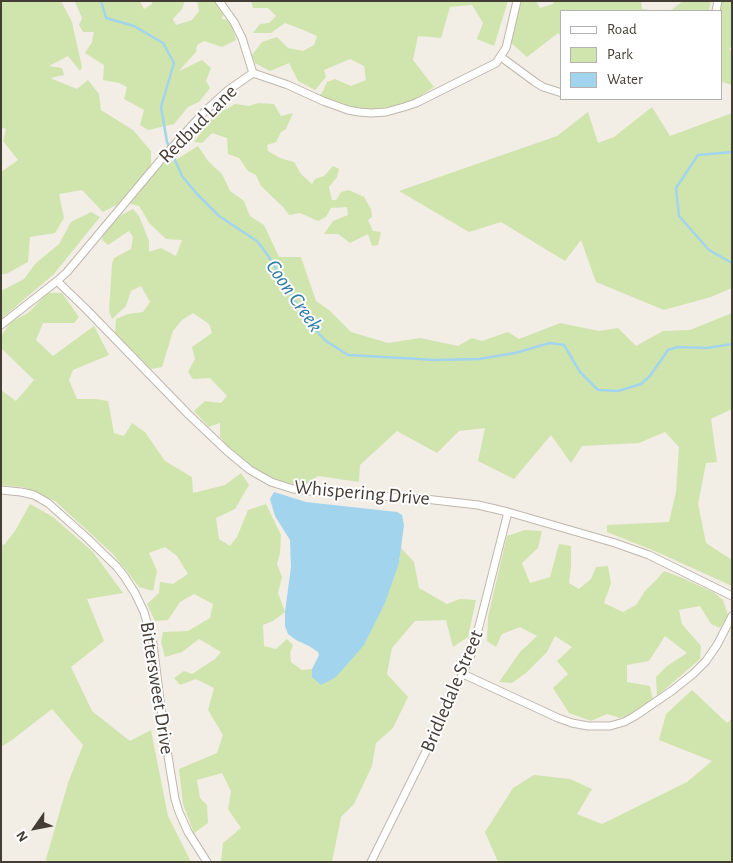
<!DOCTYPE html>
<style>
body{margin:0}
#map{position:relative;width:733px;height:863px;overflow:hidden;background:#f2ede5;font-family:"Alegreya Sans",sans-serif}
canvas{display:block}
.frame{position:absolute;inset:0;border:2px solid #443d35;pointer-events:none}
.legend{position:absolute;left:560px;top:10px;width:162px;height:90px;box-sizing:border-box;background:#fff;border:1px solid #b4b1ae;margin:0;padding:6px 9px;list-style:none;font-size:15px;color:#443d35}
.legend li{display:flex;align-items:center;gap:10px;height:25px}
.legend b{width:25px;border:1px solid #b4b1ae}
.north{position:absolute;left:10px;top:803px;width:50px;height:50px;-webkit-text-stroke:4px #fff;paint-order:stroke;rotate:237deg;font-size:14px;font-weight:700;line-height:20px;text-align:center;color:#443d35}
.north::after{content:'';display:block;margin:auto;width:18px;height:22px;background:#443d35;clip-path:polygon(50% 0,100% 100%,50% 72%,0 100%)}
</style>
<div id="map">
<canvas width="733" height="863"></canvas>
<div class="frame"></div>
<ul class="legend">
<li><b style="height:6px;background:#fff"></b>Road</li>
<li><b style="height:14px;background:#d0e5ae"></b>Park</li>
<li><b style="height:14px;background:#a2d4ed"></b>Water</li>
</ul>
<div class="north">N</div>
</div>
<script>
const context = document.querySelector('canvas').getContext('2d');
context.lineJoin = 'round';
function fill(path, color) { context.fillStyle = color; context.fill(path, 'evenodd'); }
const shape = rows => new Path2D(rows.map(r => 'M' + r).join(''));
function strokePath(path, color, width, dash) { context.strokeStyle = color; context.lineWidth = width; context.lineCap = dash ? 'butt' : 'round'; context.setLineDash(dash || []); context.stroke(path); }
function drawText(font, color, halo, rows, align = 'center') {
  context.font = font + ' "Alegreya Sans",sans-serif'; context.lineWidth = 4; context.setLineDash([]); context.textBaseline = 'middle'; context.strokeStyle = halo; context.fillStyle = color; for (const [text, x, y, turn = 0] of rows) {
    context.save(); context.translate(x, y); context.rotate((+turn || 0) * Math.PI / 180); context.textAlign = isNaN(turn) ? turn : align; if (halo) context.strokeText(text, 0, 0); context.fillText(text, 0, 0); context.restore();
  }
}
fill(shape([
 [1,1,61,1,72,22,82,67,80,71,68,56,49,66,62,68,64,75,50,78,77,89,88,80,99,94,101,110,133,130,151,151,151,165,120,203,103,212,82,190,59,194,64,218,55,233,30,237,28,262,6,274,1,274,1,172,18,160,3,141,6,129,1,127],
 [73,1,140,1,144,9,152,4,152,1,185,1,182,9,173,19,176,25,192,20,199,11,197,1,214,1,224,12,222,19,230,20,236,40,222,47,204,41,197,45,196,52,179,71,202,60,211,68,206,81,210,88,199,102,188,107,174,124,148,130,140,125,144,110,124,99,127,87,119,83,103,80,104,65,85,53,92,42,94,32,83,32,79,25,82,18,75,2],
 [251,1,508,1,494,46,477,39,483,23,472,5,450,7,441,38,418,36,413,60,434,87,412,101,392,107,366,110,350,107,337,101,319,96,323,91,327,82,335,79,351,86,366,80,364,66,350,59,324,70,326,77,315,90,298,81,289,63,270,71,255,63,252,55,262,42,277,37,288,48,303,51,314,45,317,36,301,29,285,23,271,33,253,33,260,24,269,23,276,16,268,8,253,8],
 [521,1,536,1,540,8,553,4,554,1,641,1,642,9,657,11,562,11,562,38,558,33,527,57,509,41],
 [683,1,711,1,709,11,670,11],
 [721,1,732,1,732,47,729,48,732,53,732,85,722,82,722,11,718,11],
 [258,103,274,104,281,116,293,113,286,129,281,132,276,142,267,145,268,151,280,158,294,162,301,174,312,184,315,179,324,176,333,166,339,169,337,177,329,187,332,200,336,200,341,192,349,190,364,197,371,209,372,217,368,220,373,231,381,232,378,245,372,246,368,234,350,243,338,234,324,234,333,221,348,215,347,207,331,208,326,217,318,221,300,213,289,215,283,207,261,186,256,175,248,171,239,158,228,154,227,138,212,133,202,143,194,142,217,111,225,110,235,104,249,106],
 [652,107,670,136,732,113,732,288,711,297,664,310,596,282,581,240,565,261,501,222,469,232,399,191,557,136,588,112,598,143,614,137],
 [198,146,208,161,222,174,230,191,244,201,250,216,264,225,279,257,301,257,316,301,329,310,351,332,388,343,420,338,458,346,472,338,482,341,508,332,519,339,560,323,599,331,618,328,636,346,663,331,690,330,732,313,732,409,711,419,717,462,706,463,698,504,706,543,732,560,732,586,657,552,607,532,607,525,669,522,676,492,679,447,665,432,639,443,582,446,571,463,551,435,514,479,478,461,485,428,459,431,437,453,397,431,360,465,359,482,318,476,303,486,276,480,258,471,235,455,220,437,220,423,209,427,194,411,205,401,221,403,227,396,210,378,193,379,188,372,195,359,192,347,212,333,209,324,193,313,182,320,173,331,162,367,151,369,115,333,116,319,128,314,143,312,150,302,141,286,131,291,126,306,112,319,109,311,112,264,114,258,131,249,133,237,129,231,108,245,102,240,104,231,118,217,133,209,139,216,149,241,149,252,161,248,176,256,182,240,166,239,150,224,139,206,131,204,132,198,151,178,160,165,169,163,179,158],
 [91,212,100,217,54,274,1,319,1,291,24,279,35,264,59,244,71,222],
 [48,293,62,293,79,317,74,323,43,323,36,340,53,356,94,326,109,355,73,370,69,380,77,399,95,399,108,401,114,433,124,436,132,423,145,432,165,461,192,477,193,493,225,485,241,473,249,485,235,509,216,518,219,539,230,546,237,537,248,510,266,504,281,535,280,553,277,564,282,577,278,593,285,612,273,621,263,625,264,646,276,649,287,639,293,645,290,653,291,662,302,670,312,669,312,677,399,563,401,548,414,562,419,588,447,604,460,599,476,600,468,637,453,647,446,620,415,621,392,648,387,674,408,697,393,728,376,743,372,766,354,804,341,817,332,862,221,862,223,843,241,828,228,809,231,791,222,773,197,780,200,798,207,805,208,823,194,833,183,804,179,769,217,753,223,735,208,710,214,688,196,679,180,685,174,678,184,671,192,674,215,659,221,652,199,639,182,652,165,657,161,642,163,632,188,631,210,618,213,604,194,594,180,602,168,620,155,621,147,604,159,593,160,582,173,584,188,574,177,556,165,547,149,553,157,571,153,591,139,587,114,555,55,501,23,487,1,485,1,390,16,401,34,380,1,348,1,336,11,322,28,313],
 [30,504,53,517,93,552,123,593,87,599,104,641,71,667,92,711,130,741,151,730,168,816,191,862,47,862,46,859,68,783,83,745,52,709,12,740,1,747,1,544,4,545,15,531],
 [525,530,542,531,538,548,522,563,530,583,550,577,559,544,571,546,571,566,569,583,579,589,591,579,596,567,608,566,611,583,604,603,623,612,636,605,645,591,657,579,664,571,680,577,713,592,723,600,728,615,720,628,711,624,700,606,679,610,682,624,701,646,700,659,657,696,656,677,667,666,687,653,665,636,649,661,627,665,627,682,650,686,653,700,634,713,620,718,607,714,591,721,569,713,553,688,568,674,557,661,572,647,555,636,547,652,526,673,512,683,499,682,520,652,537,636,520,627,502,634,496,647,487,641,488,617,507,536],
 [692,690,727,723,732,718,732,862,498,862,485,832,513,788,534,775,570,779,592,789,577,814,602,824,687,782,712,761,659,740,666,714]
]), '#d0e5ae');
fill(shape([
 [274,492,306,502,397,512,402,515,404,525,399,563,385,603,364,645,336,677,321,685,312,677,312,669,319,655,318,652,309,646,296,640,288,634,285,626,285,612,291,567,290,540,275,516,270,499]
]), '#a2d4ed');
strokePath(shape([
 [101,1,106,18,134,26,163,43,174,63,161,107,167,142,182,176,197,194,219,216,257,241,269,257,306,320,326,341,348,355,436,360,479,359,515,353,550,343,564,345,580,372,598,390,618,391,641,384,650,376,668,350,678,347,707,348,732,344],
 [732,152,698,155,676,188,679,216,709,250,732,263]
]), '#a2d4ed', 2.5);
const street = shape([
 [219,1,234,22,242,38,253,73],
 [716,11,718,1],
 [501,57,535,82,543,87,562,93],
 [57,281,86,309,188,414,227,451,250,470,271,482,293,489,318,492,425,499,478,505,508,512,615,543,649,555,732,596],
 [1,325,57,281,67,272,159,162,205,111,227,91,253,73,288,85,323,101,348,110,359,112,371,113,386,112,404,107,416,103,496,63,506,48,517,1],
 [1,490,21,492,34,495,48,503,86,537,117,567,124,576,135,593,144,612,153,644,164,732,175,799,179,812,188,832,207,862],
 [463,674,558,718,572,723,588,726,610,726,624,722,635,716,673,690,693,674,706,661,717,645,732,616],
 [371,862,446,711,473,650,508,512]
]);
strokePath(street, '#c0b7ab', 9);
strokePath(street, '#fff', 7);
drawText('20px', '#443d35', '#fff', [
 ["Redbud Lane",198,124,-45],
 ["Whispering Drive",362,493,5],
 ["Bittersweet Drive",157,688,81],
 ["Bridledale Street",452,691,-67]
]);
drawText('italic 21px', '#307ba4', '#fff', [
 ["Coon Creek",294,296,55]
]);
</script>
